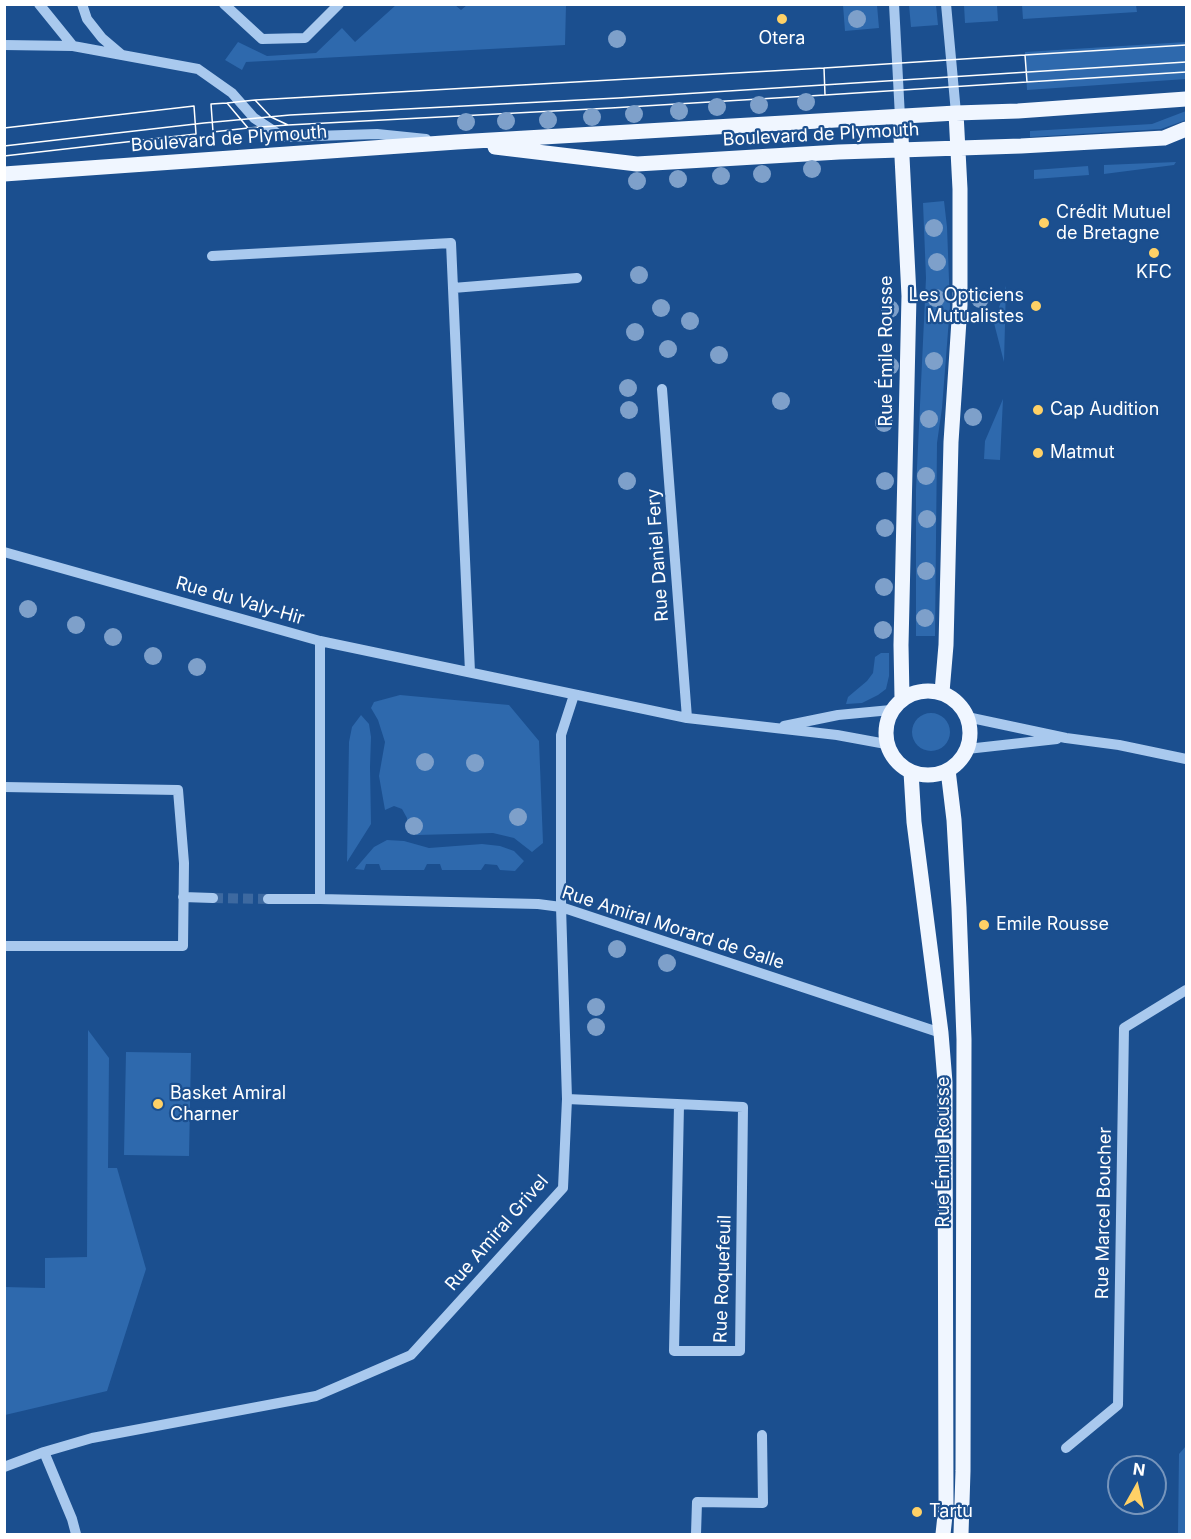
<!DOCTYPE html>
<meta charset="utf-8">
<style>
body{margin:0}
#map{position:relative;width:1191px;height:1539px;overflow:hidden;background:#1b4f8f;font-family:Inter,sans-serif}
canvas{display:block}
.frame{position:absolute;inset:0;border:6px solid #fff;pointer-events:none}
.north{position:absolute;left:1107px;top:1455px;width:60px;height:60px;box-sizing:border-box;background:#1b4f8f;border:2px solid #7695bc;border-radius:50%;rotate:8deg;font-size:16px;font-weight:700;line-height:24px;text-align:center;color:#fff}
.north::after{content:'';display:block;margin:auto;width:21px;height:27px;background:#ffd166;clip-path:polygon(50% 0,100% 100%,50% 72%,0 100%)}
</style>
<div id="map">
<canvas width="1191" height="1539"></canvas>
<div class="frame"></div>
<div class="north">N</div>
</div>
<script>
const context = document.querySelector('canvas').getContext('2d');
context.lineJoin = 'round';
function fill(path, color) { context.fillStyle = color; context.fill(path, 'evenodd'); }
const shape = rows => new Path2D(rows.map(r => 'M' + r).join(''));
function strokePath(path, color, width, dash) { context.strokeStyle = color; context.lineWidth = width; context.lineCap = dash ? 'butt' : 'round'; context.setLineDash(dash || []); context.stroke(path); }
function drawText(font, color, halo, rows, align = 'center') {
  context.font = font + ' Inter,sans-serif'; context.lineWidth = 4.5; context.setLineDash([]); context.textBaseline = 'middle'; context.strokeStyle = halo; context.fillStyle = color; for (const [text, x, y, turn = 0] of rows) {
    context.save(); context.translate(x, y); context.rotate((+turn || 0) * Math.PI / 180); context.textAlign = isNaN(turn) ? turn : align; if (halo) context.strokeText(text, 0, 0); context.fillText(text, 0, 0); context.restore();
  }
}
fill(shape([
 [491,5,566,5,565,45,246,62,242,70,225,60,238,42,267,56,316,53,342,28,355,42,396,5,455,5,461,10,467,5,487,5,489,6],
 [843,5,877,5,879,28,845,31],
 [909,5,936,5,938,25,911,27],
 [964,5,997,5,998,21,965,23],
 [1022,5,1136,5,1137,12,1023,19],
 [1186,42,1186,79,1027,90,1025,52],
 [1186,111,1186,120,1161,129,1030,137,1030,131,1152,124],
 [1176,162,1174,165,1104,174,1104,165],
 [1088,166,1089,175,1034,179,1034,170],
 [944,201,947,227,950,306,942,408,937,443,935,636,916,636,916,489,926,278,923,203],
 [1006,286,1004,362,994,323],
 [1003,399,1000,460,984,459,985,441],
 [881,653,889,653,889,676,886,689,878,695,862,703,846,704,848,697,867,681,873,673,875,657],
 [400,695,509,705,539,741,543,843,532,852,514,838,493,833,417,835,408,828,407,818,402,809,394,806,385,810,379,776,385,742,378,720,371,708,374,702],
 '912 732a19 19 0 1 1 38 0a19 19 0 1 1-38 0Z',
 [361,715,369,724,371,737,370,767,371,824,347,862,349,742,352,727],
 [387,840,404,841,429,848,482,844,500,846,514,851,524,861,515,871,500,870,497,865,485,864,481,870,442,870,440,864,427,864,424,870,381,870,379,864,366,864,364,870,355,869,374,847],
 [88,1030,109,1058,108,1168,117,1168,146,1269,107,1391,5,1415,5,1287,45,1288,45,1258,87,1257],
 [126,1052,191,1053,189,1156,124,1155],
 [1186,1446,1186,1534,1178,1534,1179,1454]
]), '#2e69ad');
strokePath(shape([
 [213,898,268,899]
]), '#3d69a0', 10, [10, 5]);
strokePath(shape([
 [39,4,73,46],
 [82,4,87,19,102,38,122,55],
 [224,4,262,39,305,38,339,4],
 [894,4,900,117],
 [946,4,956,113],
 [4,45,73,46,198,69,232,93,254,118,283,137,377,134,426,139],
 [212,256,451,243,470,672],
 [453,288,577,278],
 [662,389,687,718],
 [4,552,320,641,687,718,837,735,886,744],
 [320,641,320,899,538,904,561,907,941,1033],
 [967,717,1066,738,1119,745,1186,759],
 [784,726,838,715,891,710],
 [967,749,1057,739],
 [4,787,178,790,184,863,183,946,4,946],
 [183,897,213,898],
 [268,899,320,899],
 [567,1099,743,1107,740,1351,674,1351,679,1105],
 [1066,1448,1118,1405,1124,1028,1186,990],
 [44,1452,72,1519,76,1534],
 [4,1467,44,1452,92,1438,316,1396,411,1355,563,1188,567,1099,561,907,561,735,574,695],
 [696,1534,697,1502,763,1503,762,1435]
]), '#a9c9ee', 10);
strokePath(shape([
 [900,117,909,296,901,645,902,698],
 [495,147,637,164,839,152,1021,146,1164,138,1186,129],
 [4,174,457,142,956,113,1018,111,1186,99],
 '886 733a42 42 0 1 1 84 0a42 42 0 1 1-84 0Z',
 [942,692,946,645,951,442,960,305,960,189,956,113],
 [948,770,954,820,959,908,964,1039,963,1471,961,1534],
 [911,772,914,822,941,1033,945,1082,946,1506,943,1534]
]), '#f0f6ff', 15);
strokePath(shape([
 [1186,45,1025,55,1027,82,1186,72],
 [1025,55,1027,82,825,95,824,68,1025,55],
 [824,68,825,95,611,108,288,125,271,117,255,100,824,68],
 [255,100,271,117,288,125,248,128,227,103,255,100],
 [227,103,248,128,213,132,211,104,227,103],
 [4,128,194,106,196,134,4,156],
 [4,146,204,123,290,115,618,98,1186,62]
]), '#fff', 1.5);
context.fillStyle = '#7ea0ca';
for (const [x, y] of [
 [857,19],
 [617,39],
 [806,102],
 [759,105],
 [717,107],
 [679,111],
 [634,114],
 [592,117],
 [548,120],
 [506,121],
 [466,122],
 [812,169],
 [762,174],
 [721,176],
 [678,179],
 [637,181],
 [934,228],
 [937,262],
 [639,275],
 [936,298],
 [980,299],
 [661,308],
 [890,309],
 [690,321],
 [635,332],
 [668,349],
 [719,355],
 [934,361],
 [890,366],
 [628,388],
 [781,401],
 [629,410],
 [973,417],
 [929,419],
 [884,423],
 [926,476],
 [627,481],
 [885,481],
 [927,519],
 [885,528],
 [926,571],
 [884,587],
 [28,609],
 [925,618],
 [76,625],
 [883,630],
 [113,637],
 [153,656],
 [197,667],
 [425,762],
 [475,763],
 [518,817],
 [414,826],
 [617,949],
 [667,963],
 [596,1007],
 [596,1027]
]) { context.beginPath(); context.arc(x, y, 9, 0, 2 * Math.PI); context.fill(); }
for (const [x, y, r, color] of [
 [782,19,6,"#ffd166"],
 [1044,223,6,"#ffd166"],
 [1154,253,6,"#ffd166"],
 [1036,306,6,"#ffd166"],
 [1038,410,6,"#ffd166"],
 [1038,453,6,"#ffd166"],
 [984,925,6,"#ffd166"],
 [158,1104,6,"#ffd166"],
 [917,1512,6,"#ffd166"]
]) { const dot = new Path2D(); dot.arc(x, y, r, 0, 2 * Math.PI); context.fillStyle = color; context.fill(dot); strokePath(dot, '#1b4f8f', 2); }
drawText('18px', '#fff', '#1b4f8f', [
 ["Otera",782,39,"center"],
 ["Crédit Mutuel",1056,213],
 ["de Bretagne",1056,234],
 ["KFC",1154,273,"center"],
 ["Les Opticiens",1024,296,"right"],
 ["Mutualistes",1024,317,"right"],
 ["Cap Audition",1050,410],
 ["Matmut",1050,453],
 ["Emile Rousse",996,925],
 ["Basket Amiral",170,1094],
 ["Charner",170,1115],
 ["Tartu",929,1512]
], 'left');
drawText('18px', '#fff', '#1b4f8f', [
 ["Boulevard de Plymouth",821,135,-3],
 ["Boulevard de Plymouth",229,139,-4],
 ["Rue Émile Rousse",887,351,-90],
 ["Rue Daniel Fery",658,555,-94],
 ["Rue du Valy-Hir",240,601,16],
 ["Rue Amiral Morard de Galle",673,928,18],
 ["Rue Émile Rousse",944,1152,-90],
 ["Rue Marcel Boucher",1104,1213,-89],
 ["Rue Amiral Grivel",497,1233,-49],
 ["Rue Roquefeuil",723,1279,-88]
]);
</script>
